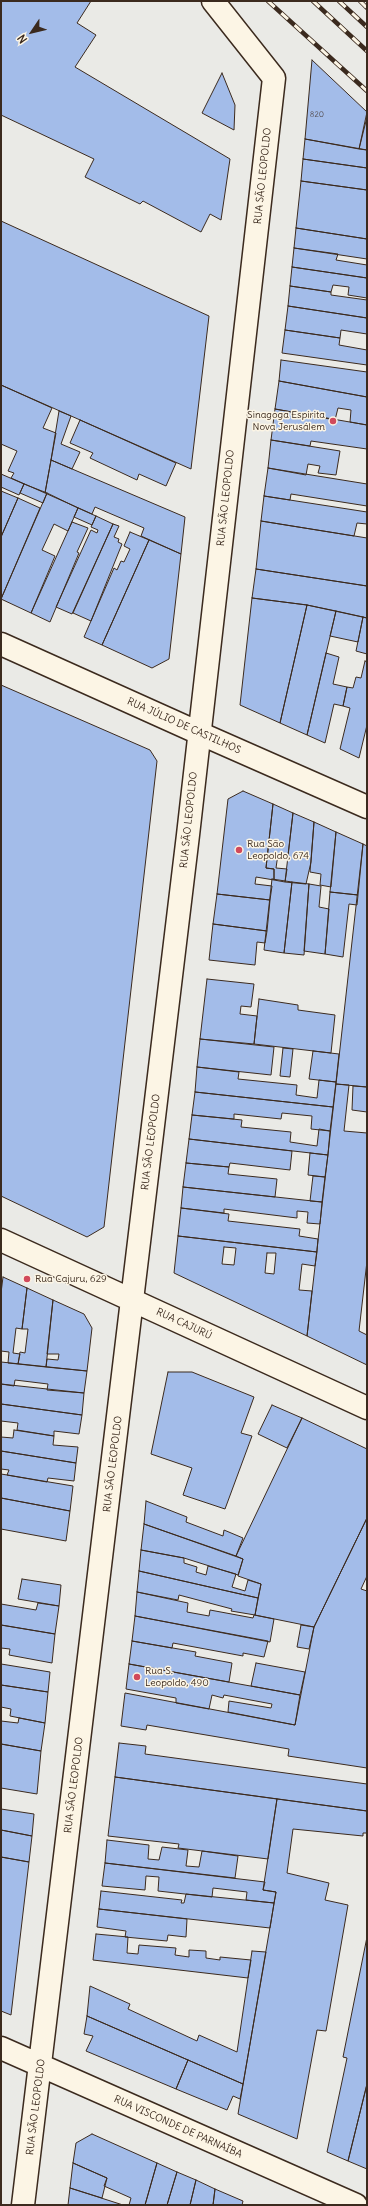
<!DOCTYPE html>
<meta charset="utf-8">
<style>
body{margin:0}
#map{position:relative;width:368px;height:2206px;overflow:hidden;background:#eaeae6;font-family:Delius,sans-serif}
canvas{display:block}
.frame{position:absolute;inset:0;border:2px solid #3b2a1e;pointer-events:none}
.north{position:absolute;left:12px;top:12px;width:40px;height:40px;-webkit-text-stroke:3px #fcf5e5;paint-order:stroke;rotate:235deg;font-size:11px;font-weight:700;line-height:16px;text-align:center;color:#3b2a1e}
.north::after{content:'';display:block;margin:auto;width:14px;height:18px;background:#3b2a1e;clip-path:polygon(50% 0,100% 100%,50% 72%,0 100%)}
</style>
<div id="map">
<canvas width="368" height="2206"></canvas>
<div class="frame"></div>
<div class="north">N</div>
</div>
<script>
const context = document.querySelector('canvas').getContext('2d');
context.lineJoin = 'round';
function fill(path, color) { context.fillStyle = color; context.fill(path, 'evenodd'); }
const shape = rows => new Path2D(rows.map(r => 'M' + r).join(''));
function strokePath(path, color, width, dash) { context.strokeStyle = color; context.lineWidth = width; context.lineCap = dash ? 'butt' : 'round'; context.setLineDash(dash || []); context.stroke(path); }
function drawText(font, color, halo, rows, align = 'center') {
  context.font = font + ' Delius,sans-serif'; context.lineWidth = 3; context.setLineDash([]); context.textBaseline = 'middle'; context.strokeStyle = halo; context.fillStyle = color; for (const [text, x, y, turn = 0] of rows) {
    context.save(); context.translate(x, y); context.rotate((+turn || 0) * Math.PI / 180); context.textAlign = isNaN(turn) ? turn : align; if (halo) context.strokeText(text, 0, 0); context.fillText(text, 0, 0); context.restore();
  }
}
const building = shape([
 [1,1,91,1,77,23,96,35,75,67,230,159,221,220,210,214,201,232,143,201,140,204,85,177,94,159,1,115,1,1],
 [312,60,367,112,359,149,305,139,312,60],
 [222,73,235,105,234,130,202,113,222,73],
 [367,117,367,150,359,149,367,117],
 [305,139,367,150,367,168,303,159,305,139],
 [303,159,367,168,367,190,301,181,303,159],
 [301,181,367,190,367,239,296,228,301,181],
 [1,221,209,316,191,469,1,385,1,221],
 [296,228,367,239,367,259,294,248,296,228],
 [294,248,338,254,336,260,367,265,367,278,292,267,294,248],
 [292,267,367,278,367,298,348,295,349,287,333,285,331,292,290,286,292,267],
 [290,286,331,292,331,295,367,300,367,318,288,306,290,286],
 [288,306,367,318,367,334,341,330,340,338,285,330,288,306],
 [285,330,340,338,339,345,367,350,367,365,282,353,285,330],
 [281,360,367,372,367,397,279,381,281,360],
 [279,381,367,397,367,425,350,422,351,410,338,408,335,420,275,409,279,381],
 [1,385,52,408,43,428,56,433,45,493,11,478,14,473,8,471,17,451,1,444,1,385],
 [275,409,367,425,367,449,311,441,310,446,271,440,275,409],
 [59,411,71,416,61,444,80,452,72,469,51,460,59,411],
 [80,420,176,463,166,486,139,474,137,480,90,458,93,453,70,443,80,420],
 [271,440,340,451,336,475,318,473,320,466,308,464,306,475,268,468,271,440],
 [51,460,185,517,181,554,141,536,144,528,95,507,92,514,45,493,51,460],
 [268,468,367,484,367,506,291,494,290,500,264,496,268,468],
 [1,474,24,484,19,495,1,487,1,474],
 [24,484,47,493,43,503,20,493,24,484],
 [1,491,18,498,1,537,1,491],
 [47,493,78,508,68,531,54,524,42,550,55,556,31,613,1,599,47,493],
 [264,496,367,512,367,524,357,523,354,536,261,521,264,496],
 [18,498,40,508,1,599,1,537,18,498],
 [78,508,96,516,92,525,74,517,78,508],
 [96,516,113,524,72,614,56,607,91,530,97,533,98,530,91,527,96,516],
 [261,521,367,538,367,586,256,569,261,521],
 [72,522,88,528,77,552,79,553,50,622,31,613,72,522],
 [113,524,119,526,114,537,119,539,118,542,122,544,91,621,73,613,113,524],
 [130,532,149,540,102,645,84,637,114,568,117,570,121,561,124,562,130,549,124,546,130,532],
 [149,540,181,554,169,659,152,668,102,645,149,540],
 [256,569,367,586,367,618,307,605,252,598,256,569],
 [252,598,307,605,280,723,240,705,252,598],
 [307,605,336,611,307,735,280,723,307,605],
 [336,611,363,617,358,642,330,636,336,611],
 [363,617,367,618,367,654,356,651,363,617],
 [326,653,339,657,333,684,347,687,343,706,334,704,325,743,307,735,326,653],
 [365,661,367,662,367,725,359,758,340,749,350,708,343,706,347,687,353,688,356,677,361,678,365,661],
 [1,685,150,750,157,761,104,1227,87,1237,1,1196,1,685],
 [243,791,273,804,266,868,274,869,274,880,256,877,255,884,272,886,270,900,217,894,228,799,243,791],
 [273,804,293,813,288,855,278,854,276,868,287,869,285,882,274,880,274,869,266,868,273,804],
 [293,813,314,822,311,862,306,884,285,882,293,813],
 [314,822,336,832,331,887,320,885,321,874,310,872,314,822],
 [336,832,363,844,358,895,330,892,336,832],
 [363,844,367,846,367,1087,336,1084,363,844],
 [272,879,292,882,284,953,264,950,272,879],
 [292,882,309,884,304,955,284,953,292,882],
 [309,884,321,886,319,907,329,909,325,954,304,951,309,884],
 [330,892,358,895,357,905,349,904,343,957,325,954,330,892],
 [217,894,270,900,267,931,213,924,217,894],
 [213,924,267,931,265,943,257,942,255,965,209,960,213,924],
 [207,979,254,984,251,1007,241,1006,240,1014,257,1016,254,1044,200,1039,207,979],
 [259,999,298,1005,298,1010,335,1015,331,1053,254,1044,259,999],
 [200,1039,274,1047,271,1075,197,1067,200,1039],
 [283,1048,293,1049,290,1077,280,1076,283,1048],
 [313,1051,339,1054,336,1082,309,1079,313,1051],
 [197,1067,239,1072,238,1079,297,1085,296,1095,317,1098,319,1080,336,1082,333,1107,195,1092,197,1067],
 [336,1084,349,1085,344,1131,367,1133,367,1261,359,1331,367,1335,367,1365,307,1336,336,1084],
 [353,1086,367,1087,367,1112,352,1110,353,1086],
 [195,1092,333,1107,330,1131,311,1129,312,1116,282,1113,281,1119,234,1114,234,1119,192,1115,195,1092],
 [192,1115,242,1120,241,1127,291,1132,290,1142,317,1146,319,1129,330,1131,328,1155,189,1139,192,1115],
 [189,1139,292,1151,290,1170,230,1163,229,1167,186,1163,189,1139],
 [310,1153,328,1155,325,1177,308,1175,310,1153],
 [186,1163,229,1167,228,1174,277,1179,275,1197,183,1187,186,1163],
 [313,1176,325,1177,322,1202,310,1201,313,1176],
 [183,1187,322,1202,320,1224,307,1223,308,1212,297,1211,297,1218,224,1209,224,1213,181,1208,183,1187],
 [181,1208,229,1214,228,1221,300,1229,299,1236,318,1239,317,1252,178,1236,181,1208],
 [178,1236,317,1252,315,1266,302,1264,299,1290,312,1291,307,1336,174,1273,178,1236],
 [224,1247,236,1248,234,1265,222,1264,224,1247],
 [267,1253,276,1253,274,1274,265,1273,267,1253],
 [3,1277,27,1288,22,1329,16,1328,13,1353,20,1354,18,1364,8,1363,9,1352,1,1351,1,1293,3,1277],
 [27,1288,53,1300,46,1367,18,1364,20,1352,25,1353,28,1329,22,1329,27,1288],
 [53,1300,84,1314,92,1328,87,1371,46,1367,47,1359,58,1360,59,1354,47,1354,53,1300],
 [1,1362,87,1371,84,1393,47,1390,48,1384,15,1380,14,1386,1,1384,1,1362],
 [168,1372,192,1372,254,1397,241,1433,252,1436,225,1509,183,1495,192,1468,151,1454,168,1372],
 [1,1384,84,1393,82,1415,1,1404,1,1384],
 [1,1404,82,1415,79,1434,54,1431,54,1436,17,1430,18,1423,1,1421,1,1404],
 [272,1405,302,1418,287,1448,258,1434,272,1405],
 [302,1418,367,1449,367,1518,314,1627,255,1615,261,1584,238,1576,243,1559,236,1556,302,1418],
 [14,1430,54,1436,53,1445,78,1447,76,1463,1,1451,1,1437,13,1438,14,1430],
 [1,1451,76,1463,74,1481,48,1478,47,1482,7,1475,9,1470,1,1469,1,1451],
 [1,1474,73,1486,70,1511,1,1498,1,1474],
 [1,1498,70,1511,66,1541,1,1529,1,1498],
 [146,1501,187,1517,186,1522,223,1536,224,1530,243,1538,236,1556,144,1524,146,1501],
 [367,1518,367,1576,361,1589,367,1591,367,1768,288,1756,289,1749,147,1725,146,1730,121,1726,125,1693,295,1725,314,1627,367,1518],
 [144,1524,243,1559,238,1575,184,1558,141,1550,144,1524],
 [141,1550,184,1558,184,1563,197,1567,196,1572,206,1575,208,1566,236,1574,232,1587,245,1591,248,1580,261,1584,258,1598,139,1571,141,1550],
 [139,1571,258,1598,255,1615,231,1611,232,1609,179,1595,178,1600,137,1592,139,1571],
 [22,1579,61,1585,59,1606,18,1599,22,1579],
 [137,1592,188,1603,187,1612,209,1616,210,1610,253,1618,254,1615,274,1619,270,1642,135,1616,137,1592],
 [38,1603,59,1606,55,1634,1,1625,1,1604,36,1610,38,1603],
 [135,1616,268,1641,264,1657,243,1653,243,1656,173,1643,172,1648,132,1641,135,1616],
 [1,1625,55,1634,52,1663,9,1655,10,1649,1,1648,1,1625],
 [301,1625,314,1627,309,1649,297,1647,301,1625],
 [132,1641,196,1652,195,1656,232,1663,229,1682,129,1664,132,1641],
 [256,1663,305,1672,300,1695,251,1686,256,1663],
 [1,1664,50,1672,48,1692,1,1685,1,1664],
 [129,1664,300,1695,295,1725,228,1712,229,1701,271,1708,272,1704,224,1695,223,1698,212,1695,209,1709,176,1703,176,1698,126,1689,129,1664],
 [1,1685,48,1692,45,1723,10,1716,11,1709,1,1707,1,1685],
 [19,1718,45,1723,41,1751,1,1744,1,1721,18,1723,19,1718],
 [119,1743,146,1746,145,1754,367,1784,367,1811,115,1777,119,1743],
 [1,1744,41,1751,37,1794,1,1788,1,1744],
 [115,1777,277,1799,268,1859,178,1848,179,1844,108,1836,115,1777],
 [277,1799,367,1811,367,1833,363,1833,363,1836,293,1829,287,1873,329,1883,325,1900,348,1905,326,2031,317,2030,297,2139,238,2114,276,1892,263,1890,277,1799],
 [1,1809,34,1814,32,1836,1,1830,1,1809],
 [1,1830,32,1836,29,1862,1,1857,1,1830],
 [107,1840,149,1845,148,1859,159,1860,162,1847,188,1850,186,1866,199,1867,202,1851,238,1856,235,1878,105,1863,107,1840],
 [1,1857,29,1862,11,2015,1,2011,1,1857],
 [105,1863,265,1882,263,1890,276,1892,274,1903,246,1900,247,1892,213,1888,212,1897,158,1891,159,1877,146,1876,145,1890,102,1886,105,1863],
 [101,1891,182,1900,181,1903,184,1903,186,1894,274,1903,270,1928,99,1909,101,1891],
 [99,1909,187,1919,186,1937,168,1935,167,1941,125,1937,126,1931,97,1927,99,1909],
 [96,1934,128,1937,127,1953,138,1954,139,1945,176,1948,175,1955,189,1957,189,1950,206,1951,206,1958,220,1960,220,1957,251,1960,248,1978,93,1960,96,1934],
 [367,1937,367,2084,348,2161,327,2152,347,2058,343,2057,367,1937],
 [252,1951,266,1952,243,2084,87,2016,90,1986,130,2004,128,2009,197,2041,199,2035,237,2052,252,1951],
 [87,2016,188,2060,176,2089,86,2051,93,2036,84,2034,87,2016],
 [188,2060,243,2084,240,2099,233,2096,227,2110,176,2089,188,2060],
 [367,2084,367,2169,348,2161,367,2084],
 [92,2134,157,2163,145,2205,129,2205,131,2198,104,2186,107,2178,73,2163,76,2143,92,2134],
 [73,2163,107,2178,102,2198,70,2188,73,2163],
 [157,2163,177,2172,167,2205,145,2205,157,2163],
 [177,2172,196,2180,190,2205,167,2205,177,2172],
 [196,2180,215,2189,213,2205,190,2205,196,2180],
 [70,2188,123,2205,68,2205,70,2188],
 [215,2189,243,2201,242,2205,213,2205,215,2189]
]);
fill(building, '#a3bce9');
strokePath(building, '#3b2a1e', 1);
const minor = shape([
 [199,733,367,807]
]);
const tertiary = shape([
 [1,644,199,733],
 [1,1240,367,1408],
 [1,2048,356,2205],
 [23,2205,188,835,274,78,213,1]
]);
strokePath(minor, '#3b2a1e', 25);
strokePath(tertiary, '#3b2a1e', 25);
strokePath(minor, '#fcf5e5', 22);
strokePath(tertiary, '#fcf5e5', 22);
const rail = shape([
 [268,1,367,91],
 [313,1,367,51],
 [339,1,367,27],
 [360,1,367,8]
]);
strokePath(rail, '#3b2a1e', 4.5);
strokePath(rail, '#fcf5e5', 3, [9]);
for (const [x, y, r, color] of [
 [333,421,4,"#d1495b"],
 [239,850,4,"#d1495b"],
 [27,1279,4,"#d1495b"],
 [137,1677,4,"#d1495b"]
]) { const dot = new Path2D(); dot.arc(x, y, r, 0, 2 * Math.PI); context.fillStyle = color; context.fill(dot); strokePath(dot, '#fcf5e5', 1.5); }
drawText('8px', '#554e51', null, [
 ["820",317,115]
]);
drawText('10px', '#3b2a1e', '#fcf5e5', [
 ["RUA SÃO LEOPOLDO",263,176,-84],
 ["RUA SÃO LEOPOLDO",226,498,-84],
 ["RUA JÚLIO DE CASTILHOS",184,726,24],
 ["RUA SÃO LEOPOLDO",189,820,-84],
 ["RUA SÃO LEOPOLDO",151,1142,-83],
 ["RUA CAJURÚ",184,1324,25],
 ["RUA SÃO LEOPOLDO",113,1464,-83],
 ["RUA SÃO LEOPOLDO",74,1785,-83],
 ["RUA SÃO LEOPOLDO",36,2107,-83],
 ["RUA VISCONDE DE PARNAÍBA",178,2127,24]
]);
drawText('10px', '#3b2a1e', '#fcf5e5', [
 ["Sinagoga Espírita",325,415,"right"],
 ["Nova Jerusálem",325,427,"right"],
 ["Rua São",247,844],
 ["Leopoldo, 674",247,856],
 ["Rua Cajuru, 629",35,1279],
 ["Rua S.",145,1671],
 ["Leopoldo, 490",145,1683]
], 'left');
</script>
